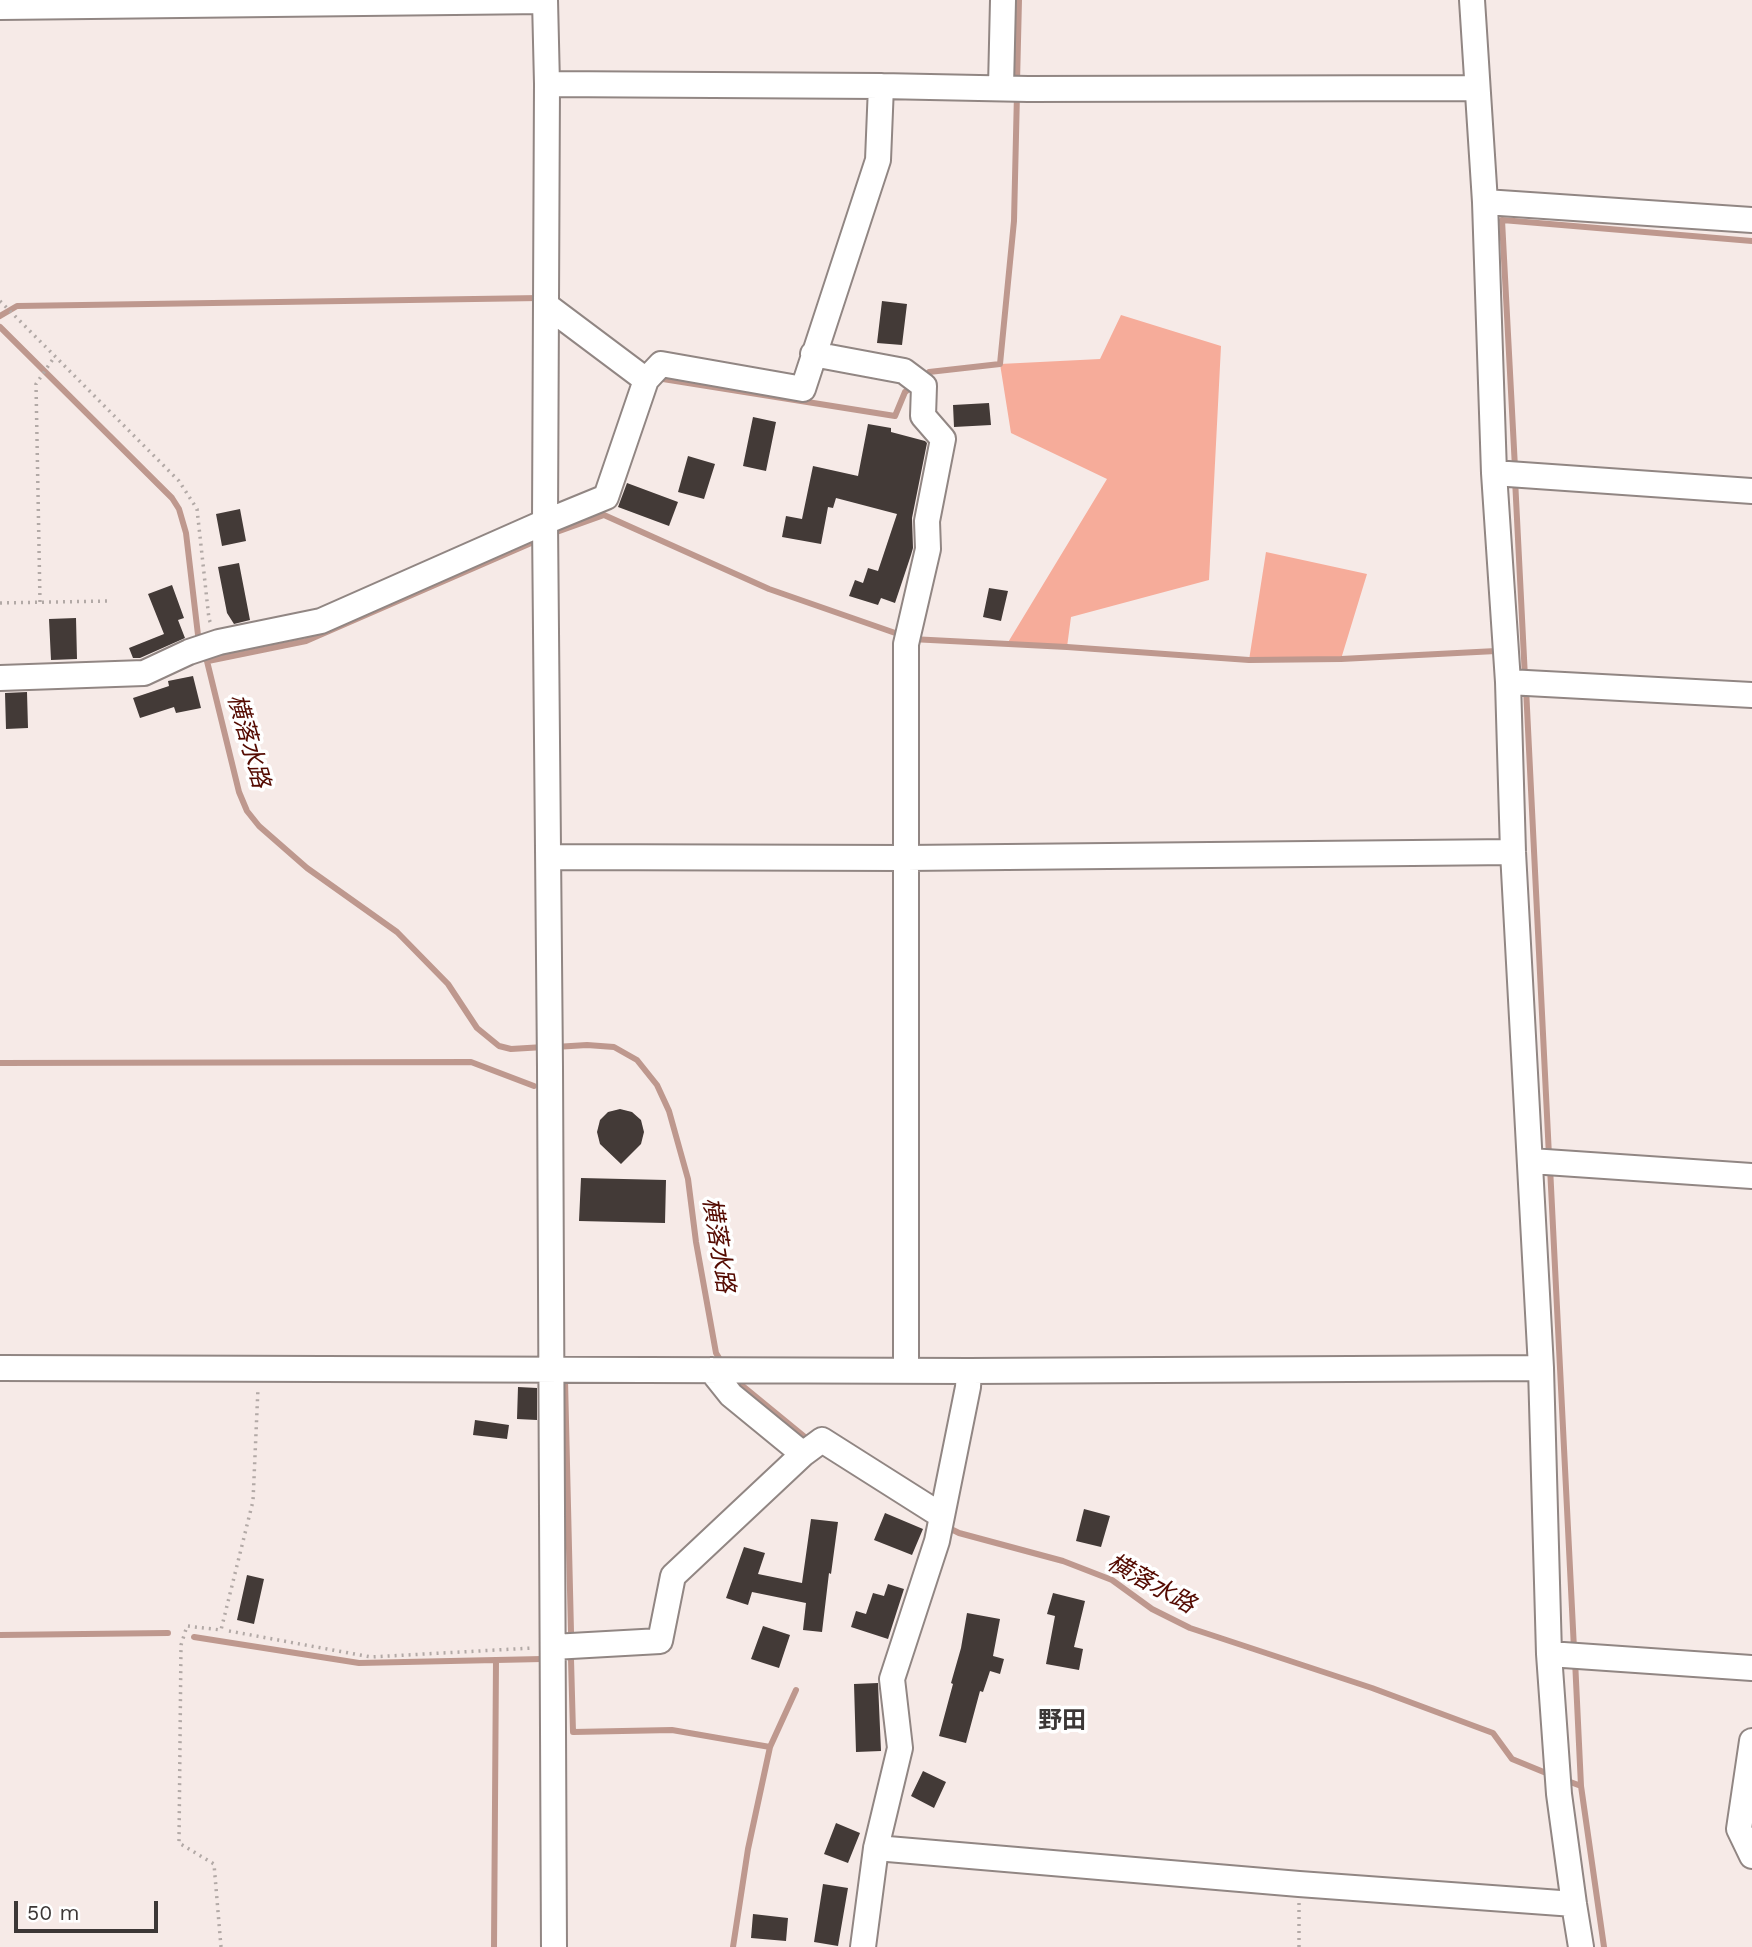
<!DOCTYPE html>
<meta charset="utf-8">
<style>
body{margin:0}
#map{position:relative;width:1752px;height:1947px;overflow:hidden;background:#f6eae7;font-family:"Work Sans",sans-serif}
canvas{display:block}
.scale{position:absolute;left:14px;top:1901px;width:144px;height:32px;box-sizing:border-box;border:4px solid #3c3736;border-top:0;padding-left:9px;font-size:21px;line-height:24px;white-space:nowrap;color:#3c3736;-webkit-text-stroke:5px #fff;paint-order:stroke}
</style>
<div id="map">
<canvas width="1752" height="1947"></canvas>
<div class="scale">50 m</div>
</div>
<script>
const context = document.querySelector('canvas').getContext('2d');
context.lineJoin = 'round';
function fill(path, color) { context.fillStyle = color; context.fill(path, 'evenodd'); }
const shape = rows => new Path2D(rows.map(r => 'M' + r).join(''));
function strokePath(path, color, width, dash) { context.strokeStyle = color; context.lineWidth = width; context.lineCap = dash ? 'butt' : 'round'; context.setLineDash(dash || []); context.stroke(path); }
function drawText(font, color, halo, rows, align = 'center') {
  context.font = font + ' "Work Sans","Noto Sans JP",sans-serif'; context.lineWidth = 7; context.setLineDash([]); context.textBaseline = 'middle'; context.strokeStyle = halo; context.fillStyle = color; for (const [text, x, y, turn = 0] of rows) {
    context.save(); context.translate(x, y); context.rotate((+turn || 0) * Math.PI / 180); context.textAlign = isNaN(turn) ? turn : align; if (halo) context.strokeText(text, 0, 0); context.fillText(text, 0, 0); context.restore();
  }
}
fill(shape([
 [1121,315,1221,346,1209,580,1071,617,1067,647,1007,644,1107,479,1011,433,1000,364,1100,359],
 [1266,552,1367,574,1341,659,1249,660]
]), '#f6ac9a');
strokePath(shape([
 [1017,82,1019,0],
 [0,316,17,306,540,298],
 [0,327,172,498,179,509,186,533,198,635,201,643],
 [658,375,663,379,895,416,905,392,913,386],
 [924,377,929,372,1000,364,1014,221,1017,93],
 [1515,468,1502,220,1752,241],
 [1515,479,1525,678],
 [551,534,604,515,769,589,901,635],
 [911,639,1067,647,1249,660,1341,659,1496,651],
 [205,653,239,792,247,811,259,826,307,868,397,932,448,984,477,1028,499,1046,511,1049,544,1047],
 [208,661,306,641,538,540],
 [1526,688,1549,1156],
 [555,1047,587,1045,614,1047,637,1060,657,1085,669,1111,688,1179,696,1242,716,1353,722,1363],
 [0,1063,471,1062,534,1086],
 [1550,1167,1574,1649],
 [733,1378,811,1442],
 [570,1381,565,1380,571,1632],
 [947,1527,959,1533,1063,1561,1112,1580,1152,1609,1190,1628,1372,1688,1493,1733,1512,1759,1551,1775],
 [0,1635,168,1633],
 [194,1637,359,1663,542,1659],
 [571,1659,573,1732,672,1730,770,1747],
 [1575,1660,1581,1786],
 [1565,1780,1581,1786,1604,1947],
 [494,1947,496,1660],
 [733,1947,748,1849,770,1747,796,1690]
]), '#be988e', 6);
fill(shape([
 [882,301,907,304,902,345,877,343],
 [989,403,991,425,954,427,953,405],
 [753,417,776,422,766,471,743,466],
 [868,424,891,428,891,432,925,441,927,443,912,518,913,548,911,555,895,603,881,598,878,605,849,596,855,580,863,583,868,568,878,571,897,514,836,498,833,508,828,507,821,544,782,537,786,516,802,519,813,466,858,476],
 [688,456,715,464,704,499,678,492],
 [627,483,678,502,669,526,618,507],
 [240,509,246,541,222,546,216,514],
 [239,563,250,620,234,624,227,613,218,567],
 [172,585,184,618,178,620,185,638,140,658,133,658,129,648,164,634,148,594],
 [989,588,1008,591,1001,621,983,617],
 [76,618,77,659,51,660,49,619],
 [193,676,201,708,176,713,174,707,140,718,133,698,169,686,168,681],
 [27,692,28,728,6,729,5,693],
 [620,1109,632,1112,641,1120,644,1132,641,1144,621,1164,600,1144,597,1132,600,1120,608,1112],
 [581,1178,666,1180,665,1223,579,1221],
 [518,1387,537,1388,537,1420,517,1419],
 [475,1420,509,1425,507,1439,473,1435],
 [1084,1509,1110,1516,1101,1547,1076,1541],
 [885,1513,923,1529,912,1555,874,1540],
 [811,1519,838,1522,831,1574,829,1573,822,1632,803,1630,806,1603,752,1592,748,1605,726,1598,744,1547,765,1553,758,1574,802,1583],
 [247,1575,264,1579,254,1624,237,1620],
 [888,1584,904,1589,888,1639,851,1627,856,1611,866,1614,873,1593,884,1596],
 [1053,1593,1085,1601,1074,1647,1083,1649,1079,1670,1046,1664,1055,1616,1047,1614],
 [967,1613,1000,1619,993,1656,1004,1659,1000,1674,990,1671,983,1692,980,1691,966,1743,939,1736,953,1684,951,1683,961,1648],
 [763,1626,790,1635,779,1668,751,1659],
 [878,1683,881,1751,856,1752,854,1684],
 [923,1771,946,1782,934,1808,911,1796],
 [836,1823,860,1833,848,1863,824,1854],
 [823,1884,848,1888,838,1946,814,1942],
 [753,1914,788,1918,786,1941,751,1938]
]), '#433a37');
const minor = shape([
 [545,0,547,84,545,522,550,1067,554,1947],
 [1472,0,1485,202,1494,473,1508,682,1513,852,1541,1368,1549,1654,1559,1794,1574,1904,1581,1947],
 [0,7,545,1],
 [547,84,881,86,1028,89,1476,88],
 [1001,87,1003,0],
 [1485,202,1752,220],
 [546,305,646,380],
 [813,354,904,371,924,386,923,416,943,439,927,521,928,549,906,644,906,1371],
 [1494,473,1752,491],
 [0,678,144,673,189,652,219,642,321,621,545,522,606,497,646,380,661,364,803,389,878,160,881,86],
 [1508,682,1752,695],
 [549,857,906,858,1513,852],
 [1531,1161,1752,1176],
 [0,1368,969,1371,1541,1368],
 [711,1370,731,1395,803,1454],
 [553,1647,660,1641,673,1576,803,1454,822,1440,942,1516],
 [1549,1654,1752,1668],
 [1752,1741,1739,1829,1752,1856],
 [876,1848,1299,1884,1574,1904],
 [863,1947,876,1848,900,1748,892,1679,937,1541,968,1387,969,1371]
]);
strokePath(minor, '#918683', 28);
strokePath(shape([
 [0,301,179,481,197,509,209,619,211,624],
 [40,602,36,384,55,356],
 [0,603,110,601],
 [229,1631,371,1657,532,1648],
 [1299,1903,1299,1947],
 [221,1947,214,1864,179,1843,181,1645,187,1626,221,1630,253,1501,258,1388]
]), '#b2a9a6', 3.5, [2, 5]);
strokePath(minor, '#fff', 24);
drawText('italic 24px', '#540a00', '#fff', [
 ["横落水路",248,741,74],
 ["横落水路",718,1245,81],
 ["横落水路",1151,1584,29]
]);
drawText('bold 24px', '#3c3736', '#fff', [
 ["野田",1062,1721]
]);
</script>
